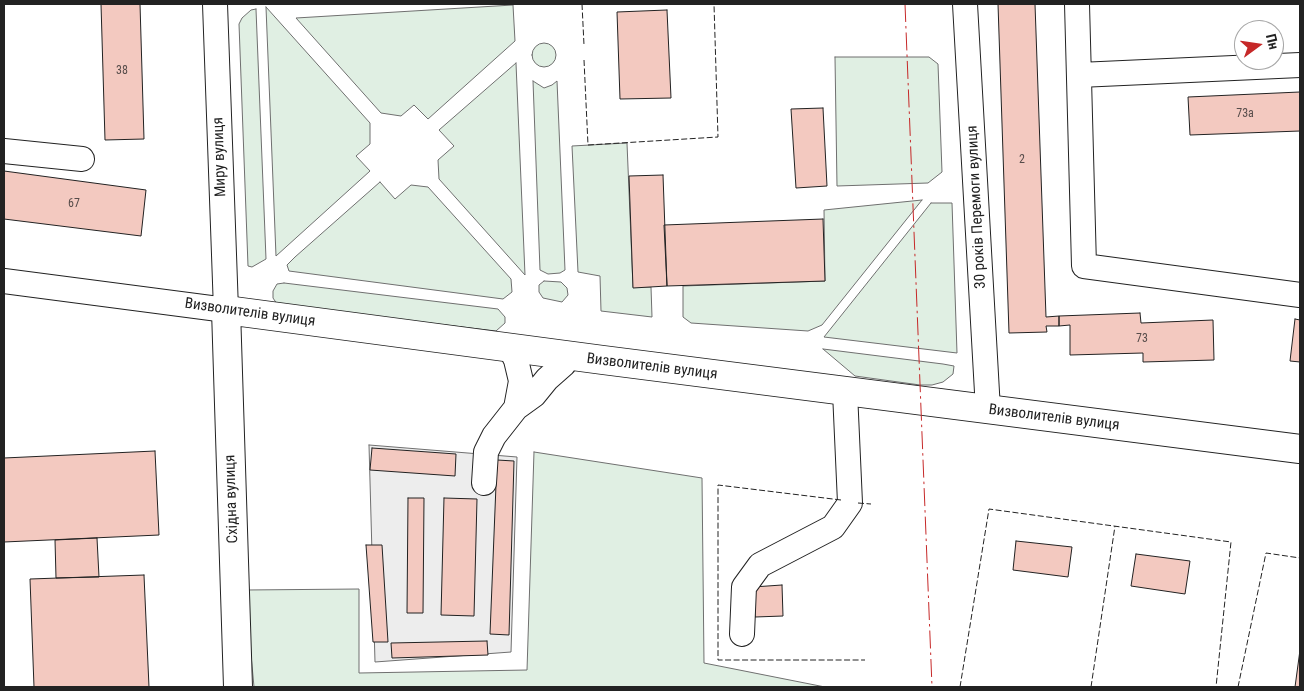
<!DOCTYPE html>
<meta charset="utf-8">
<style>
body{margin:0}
#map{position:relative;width:1304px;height:691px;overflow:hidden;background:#fff;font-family:"Roboto Condensed",sans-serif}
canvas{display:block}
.frame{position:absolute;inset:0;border:5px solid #222;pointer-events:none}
.north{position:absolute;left:1234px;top:20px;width:50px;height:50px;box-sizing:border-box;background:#fff;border:1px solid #a7a7a7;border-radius:50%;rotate:76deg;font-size:14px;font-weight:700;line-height:20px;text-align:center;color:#222}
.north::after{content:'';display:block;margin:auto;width:18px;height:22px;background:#c62828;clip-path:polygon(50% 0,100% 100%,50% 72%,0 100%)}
</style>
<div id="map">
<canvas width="1304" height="691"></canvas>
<div class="frame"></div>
<div class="north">Пн</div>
</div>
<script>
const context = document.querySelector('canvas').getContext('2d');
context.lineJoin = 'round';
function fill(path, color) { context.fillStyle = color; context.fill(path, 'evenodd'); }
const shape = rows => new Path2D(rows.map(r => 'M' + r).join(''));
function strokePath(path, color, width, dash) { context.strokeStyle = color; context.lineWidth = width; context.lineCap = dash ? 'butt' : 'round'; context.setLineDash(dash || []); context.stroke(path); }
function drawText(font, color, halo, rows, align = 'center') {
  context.font = font + ' "Roboto Condensed",sans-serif'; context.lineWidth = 4; context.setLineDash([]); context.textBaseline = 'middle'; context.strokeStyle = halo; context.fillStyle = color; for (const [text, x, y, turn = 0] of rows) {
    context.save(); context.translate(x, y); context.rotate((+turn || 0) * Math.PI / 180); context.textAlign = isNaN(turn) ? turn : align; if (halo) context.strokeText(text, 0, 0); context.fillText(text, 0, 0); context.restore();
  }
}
const green = shape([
 [513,5,515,41,428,119,414,105,401,116,381,113,296,18,513,5],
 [266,7,370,123,370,144,356,156,370,171,276,256,266,7],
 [256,9,266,259,252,267,248,266,239,24,242,18,251,10,256,9],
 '532 55a12 12 0 1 1 24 0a12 12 0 1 1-24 0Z',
 [835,57,929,57,938,64,942,172,928,183,837,186,835,57],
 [516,63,525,275,439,179,438,160,454,146,439,130,516,63],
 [533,81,544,88,552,85,557,81,565,270,560,273,548,274,540,270,533,81],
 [627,143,633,287,651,287,652,317,601,311,600,276,578,272,572,146,627,143],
 [380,182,395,199,411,185,428,187,511,279,512,292,503,299,289,271,287,265,295,257,380,182],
 [922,200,822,325,808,331,691,323,683,317,683,286,825,281,824,210,922,200],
 [931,203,952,203,957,353,824,337,931,203],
 [544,281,561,282,567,288,568,295,562,302,543,298,539,292,539,285,544,281],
 [284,283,498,309,505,317,505,323,496,331,286,306,277,304,273,298,273,291,277,284,284,283],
 [823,349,943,364,954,366,953,374,943,382,932,385,920,385,855,376,823,349],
 [534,452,702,478,704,663,825,687,254,687,245,590,359,589,359,673,527,670,534,452]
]);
fill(green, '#e0efe3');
strokePath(green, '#6f6f6f', 1);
const parking = shape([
 [369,445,517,457,511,652,375,662,369,445]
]);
fill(parking, '#ededed');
strokePath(parking, '#6f6f6f', 1);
const building = shape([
 [101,4,140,4,144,139,105,140,101,4],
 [998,4,1035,4,1046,317,1059,316,1059,326,1046,326,1047,332,1009,333,998,4],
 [667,10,671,98,620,99,617,12,667,10],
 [1300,92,1300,131,1190,135,1188,97,1300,92],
 [823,108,827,186,796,188,791,109,823,108],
 [4,171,146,190,141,236,4,219,4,171],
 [663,175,667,286,633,288,629,176,663,175],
 [823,219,825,281,667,286,664,225,823,219],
 [1140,313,1141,323,1213,320,1214,360,1143,362,1143,353,1070,355,1070,325,1059,326,1059,316,1140,313],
 [1295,319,1300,320,1300,362,1290,361,1295,319],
 [372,448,456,454,455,476,370,470,372,448],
 [155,451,159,535,4,542,4,458,155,451],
 [497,460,514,461,509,635,490,634,497,460],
 [408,498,424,498,423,613,407,613,408,498],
 [444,498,477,499,474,616,441,615,444,498],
 [97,538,99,577,56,578,55,540,97,538],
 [1016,541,1072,547,1068,577,1013,570,1016,541],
 [366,545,382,545,388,642,373,642,366,545],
 [1136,554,1190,561,1185,594,1131,586,1136,554],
 [144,575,149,687,34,687,30,579,144,575],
 [782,585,783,616,755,617,753,587,782,585],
 [487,641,488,655,392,658,391,643,487,641],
 [1300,650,1300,687,1295,687,1300,650]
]);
fill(building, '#f3c9c0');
strokePath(building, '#222', 1);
const minor = shape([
 [965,4,988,410],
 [1077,4,1084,266,1300,295],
 [1079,75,1300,65],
 [4,151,82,159],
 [4,281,226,310,215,4],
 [510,348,516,360,521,381,516,408],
 [484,483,486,452,494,436,516,408,534,395,547,379,564,364,565,355],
 [742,634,744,587,760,565,833,527,850,503,845,392]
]);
const major = shape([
 [238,687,226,310,603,360,1300,449]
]);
strokePath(minor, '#222', 26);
strokePath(major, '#222', 30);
strokePath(minor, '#fff', 24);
strokePath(major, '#fff', 28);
strokePath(shape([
 [304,4,305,4],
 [582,4,584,45],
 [584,60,588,145,718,137,714,4],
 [841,500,718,485,718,660,865,660],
 [858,503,871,504],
 [960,687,989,509,1231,542,1216,687],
 [1091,687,1115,526],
 [1238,687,1266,553,1300,558]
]), '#222', 1, [6, 2.5]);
strokePath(shape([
 [905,4,932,687]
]), '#c62828', 1, [18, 4, 2.5, 4]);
drawText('12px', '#564c4a', null, [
 ["38",122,71],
 ["73а",1245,114],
 ["2",1022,160],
 ["67",74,204],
 ["73",1142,339]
]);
drawText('15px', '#222', '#fff', [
 ["Миру вулиця",220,157,-92],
 ["30 років Перемоги вулиця",977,207,-93],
 ["Визволителів вулиця",250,313,8],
 ["Визволителів вулиця",652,367,7],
 ["Визволителів вулиця",1054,418,7],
 ["Східна вулиця",232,499,-92]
]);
</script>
